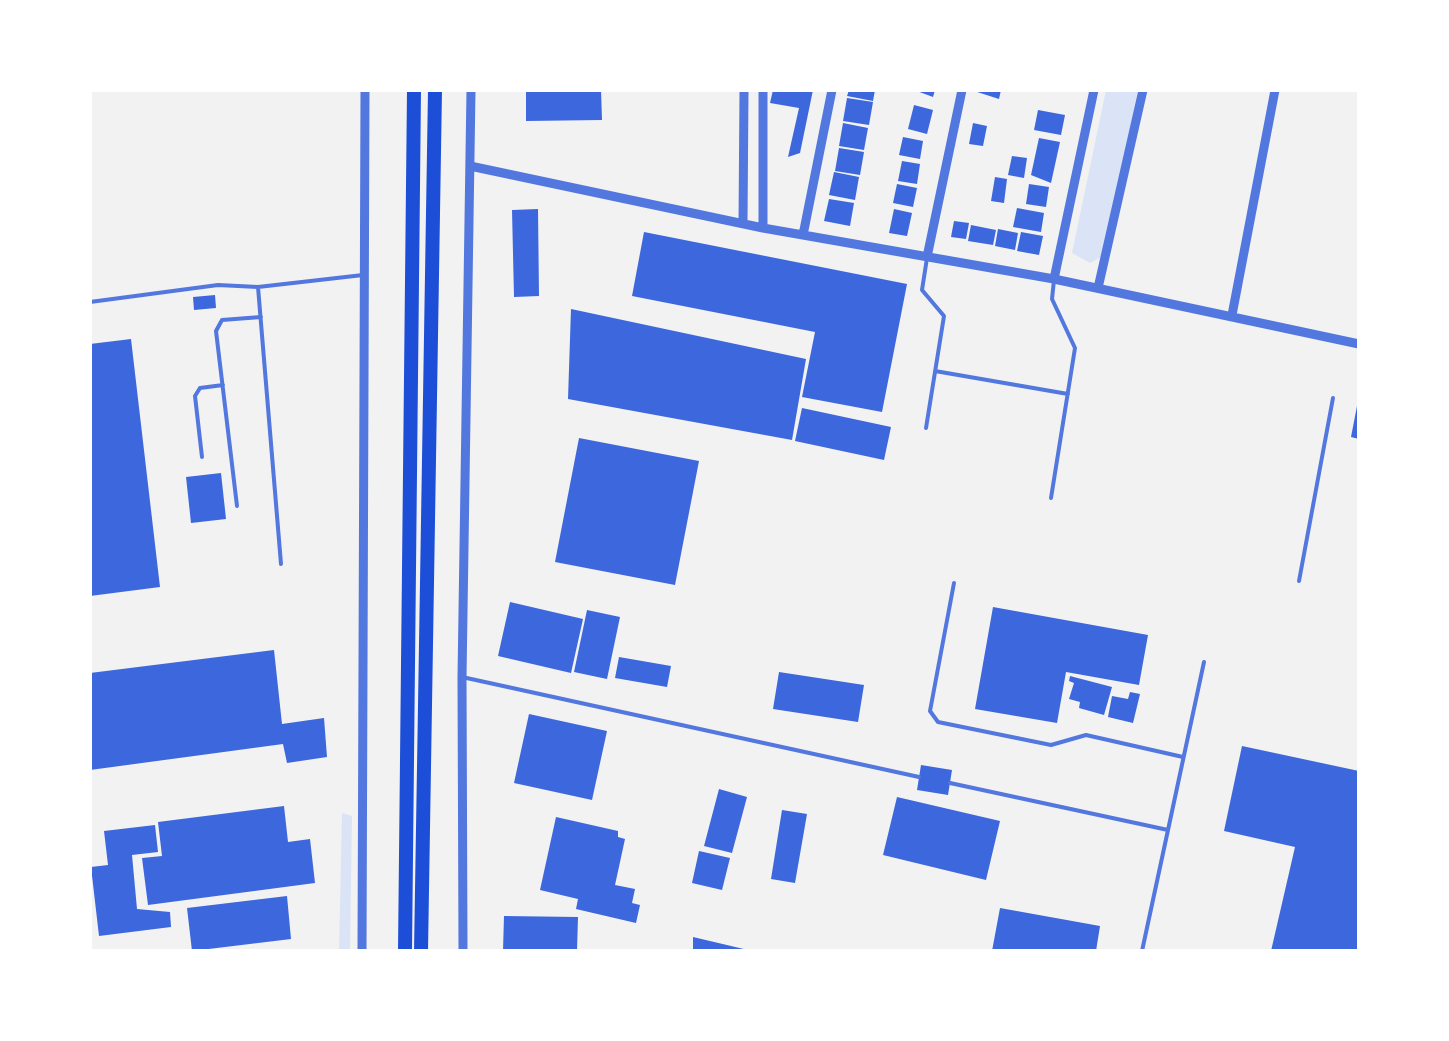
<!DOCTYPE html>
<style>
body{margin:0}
#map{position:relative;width:1449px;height:1041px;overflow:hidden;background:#f2f2f2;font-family:"Noto Sans",sans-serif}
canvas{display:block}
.frame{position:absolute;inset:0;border:92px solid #fff;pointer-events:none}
</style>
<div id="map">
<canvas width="1449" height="1041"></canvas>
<div class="frame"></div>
</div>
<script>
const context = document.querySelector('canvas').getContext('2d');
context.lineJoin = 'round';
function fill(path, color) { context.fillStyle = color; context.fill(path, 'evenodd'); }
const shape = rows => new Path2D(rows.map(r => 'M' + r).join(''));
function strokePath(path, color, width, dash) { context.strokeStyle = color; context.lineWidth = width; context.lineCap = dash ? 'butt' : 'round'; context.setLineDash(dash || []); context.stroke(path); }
fill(shape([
 [1106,90,1138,90,1103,256,1090,263,1072,253],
 [342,813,352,816,350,951,339,951]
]), '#dbe4f7');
fill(shape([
 [526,90,601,90,602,120,526,121],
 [773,90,813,90,800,153,788,157,799,108,770,103],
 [849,90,875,90,873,101,847,96],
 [914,90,935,90,933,97],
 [971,90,1001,90,999,99],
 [847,98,873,102,869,125,843,121],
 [914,105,933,110,927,134,908,129],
 [1038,110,1065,115,1061,135,1034,130],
 [843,123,868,128,864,150,839,146],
 [973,123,987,126,983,146,969,144],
 [903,137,923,141,920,159,899,155],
 [1039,138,1060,142,1051,183,1031,175],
 [839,148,864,152,860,175,835,171],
 [1012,156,1027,158,1024,178,1008,175],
 [902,161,920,164,917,184,898,181],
 [834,172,859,177,855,200,829,195],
 [995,177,1007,179,1004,203,991,201],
 [897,184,917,188,913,207,893,203],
 [1029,184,1049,187,1046,207,1026,204],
 [829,199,854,203,850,226,824,221],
 [1017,208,1044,213,1041,232,1013,227],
 [538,209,539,296,514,297,512,210],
 [894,209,912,213,907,236,889,233],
 [954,221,969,223,966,239,951,237],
 [971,225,996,230,993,245,968,241],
 [998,229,1018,233,1015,250,995,246],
 [644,232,907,284,882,412,802,397,815,332,632,296],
 [1021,232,1043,236,1039,255,1017,251],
 [215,295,216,308,194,310,193,297],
 [571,309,806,359,792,440,568,399],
 [131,339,160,587,90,596,90,344],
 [1357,406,1359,406,1359,439,1351,437],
 [802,408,891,427,884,460,795,441],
 [579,438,699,461,675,585,555,562],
 [221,473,226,519,191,523,186,477],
 [510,602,583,619,571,673,498,656],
 [993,607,1148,635,1139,685,1066,672,1057,723,975,709],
 [587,610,620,617,607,679,574,672],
 [274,650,282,724,324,718,327,757,287,763,283,744,90,770,90,673],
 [619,657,671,666,667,687,615,678],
 [779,672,864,685,858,722,773,709],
 [1070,676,1112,687,1104,715,1079,708,1080,702,1069,699,1074,683,1069,681],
 [1130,692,1140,694,1133,723,1108,717,1112,696,1128,699],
 [529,714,607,731,592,800,514,783],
 [1242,746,1359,771,1359,951,1271,951,1295,847,1224,831],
 [921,765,952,770,948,795,917,790],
 [719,789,747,797,732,853,704,846],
 [897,797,1000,821,986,880,883,855],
 [284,806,288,842,310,839,315,883,148,905,142,858,162,856,158,822],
 [782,810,807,814,795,883,771,879],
 [556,817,618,831,618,837,625,839,615,885,635,889,632,903,640,905,636,923,576,909,578,899,540,890],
 [155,825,158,852,132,855,137,909,170,912,171,927,99,936,91,867,108,865,104,831],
 [699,851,730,858,722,890,692,883],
 [287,896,291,939,192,951,187,908],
 [1000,908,1100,926,1096,951,992,951],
 [504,916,578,917,577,951,503,951],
 [693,937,748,950,748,951,693,951]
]), '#3d67dc');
strokePath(shape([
 [258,287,281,564],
 [90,302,218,285,258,287,363,275],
 [935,371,1068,394],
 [926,428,944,316,922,290,927,258],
 [202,457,195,396,200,388,223,385],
 [1051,498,1075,348,1052,299,1054,280],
 [237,506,216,331,222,320,261,317],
 [1299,581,1333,398],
 [954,583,930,711,938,722,1051,745,1086,735,1183,757],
 [462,677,919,777],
 [950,783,1168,830,1142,951],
 [1168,830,1204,662]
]), '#5277de', 4);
strokePath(shape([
 [763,90,763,228],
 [470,166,763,228,1054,279,1359,344],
 [743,223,744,90],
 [803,235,832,90],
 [927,257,962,90],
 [1054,279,1094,90],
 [1098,288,1143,90],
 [1232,315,1275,90],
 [362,951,365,90],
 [463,951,462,677,471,90]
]), '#5277de', 9);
strokePath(shape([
 [405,951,414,90],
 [421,951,435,90]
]), '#1d4ed8', 14);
</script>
